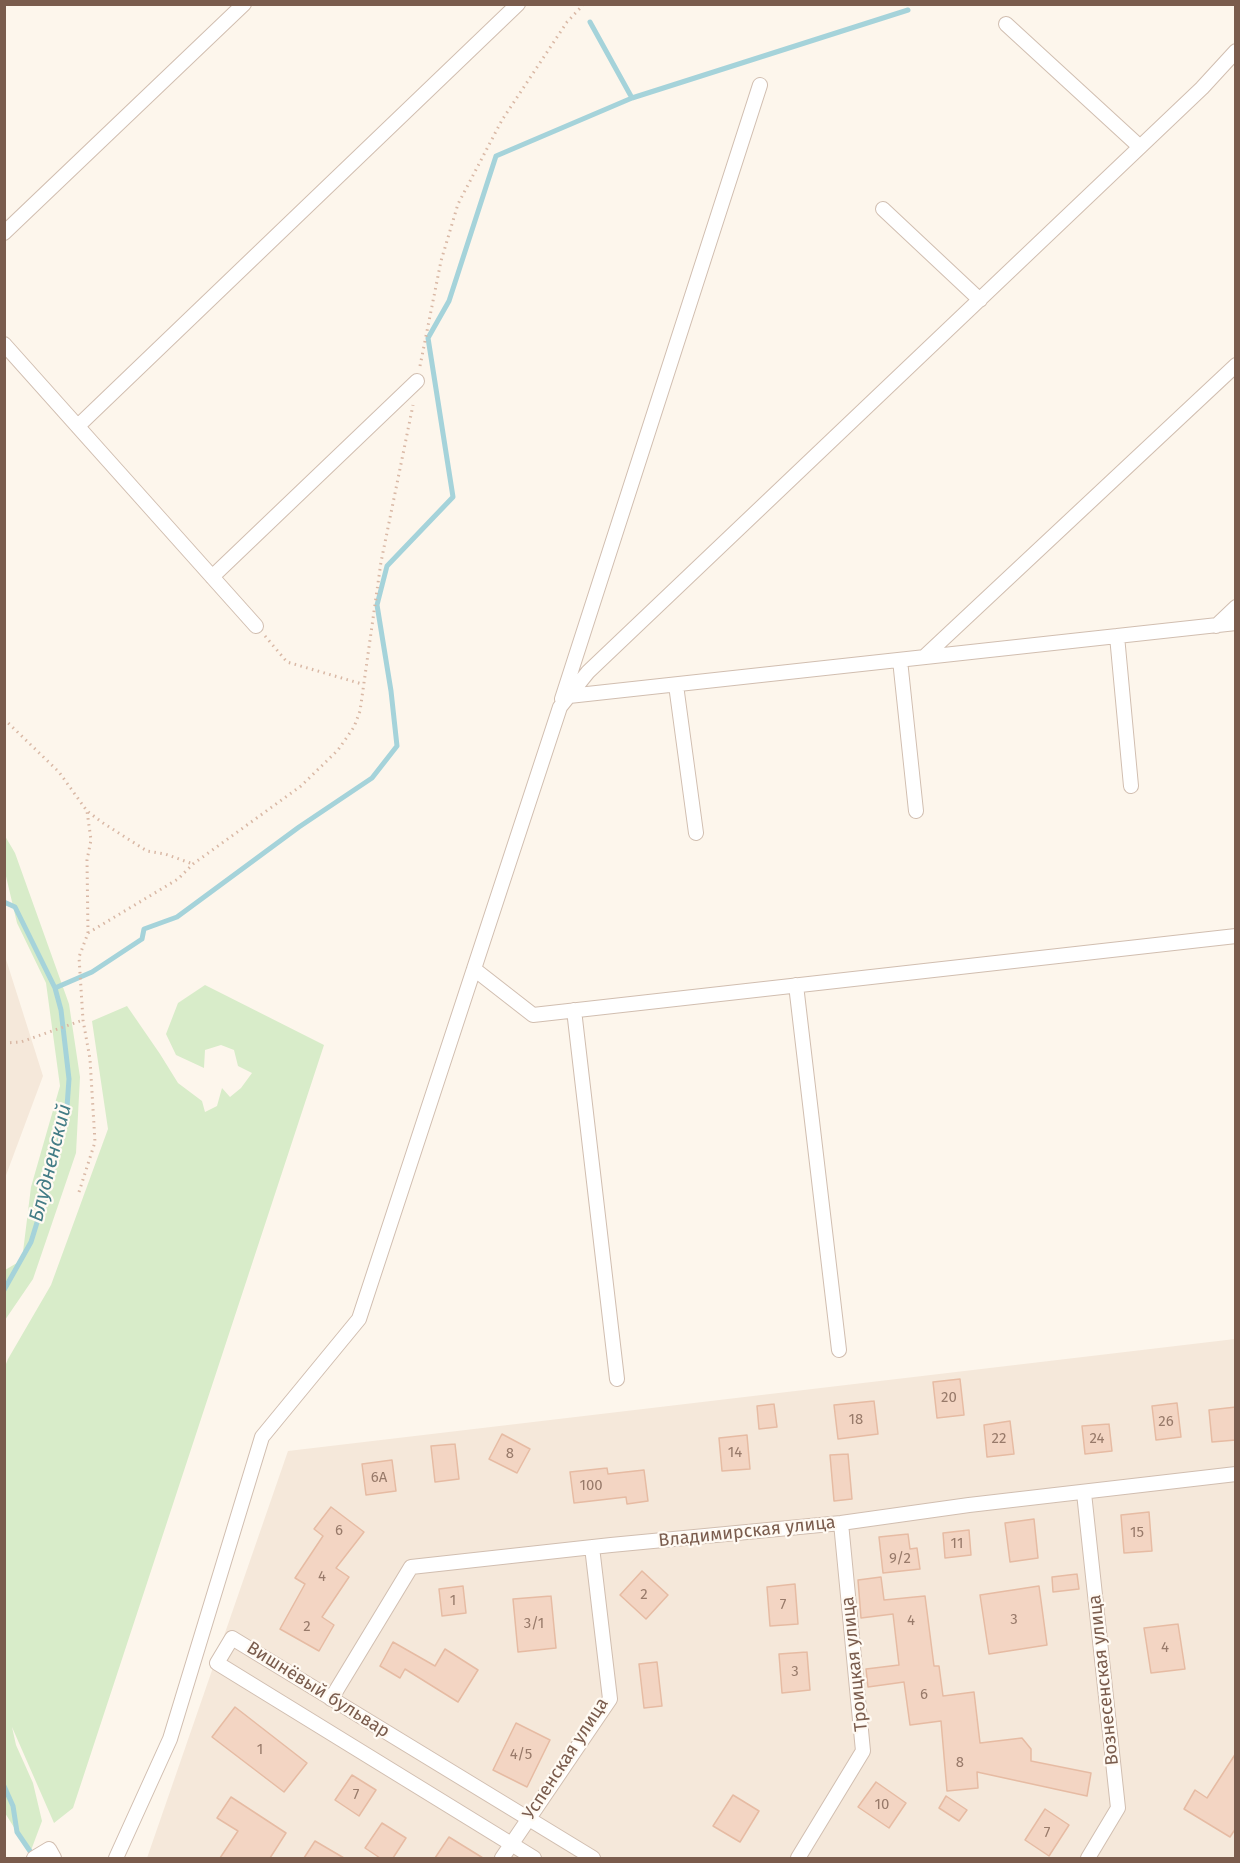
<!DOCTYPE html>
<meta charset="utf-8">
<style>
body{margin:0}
#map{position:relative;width:1240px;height:1863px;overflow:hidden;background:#fdf6ec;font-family:"Fira Sans",sans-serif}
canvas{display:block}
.frame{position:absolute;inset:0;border:6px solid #7a5c4d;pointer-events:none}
</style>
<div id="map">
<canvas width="1240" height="1863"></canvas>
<div class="frame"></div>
</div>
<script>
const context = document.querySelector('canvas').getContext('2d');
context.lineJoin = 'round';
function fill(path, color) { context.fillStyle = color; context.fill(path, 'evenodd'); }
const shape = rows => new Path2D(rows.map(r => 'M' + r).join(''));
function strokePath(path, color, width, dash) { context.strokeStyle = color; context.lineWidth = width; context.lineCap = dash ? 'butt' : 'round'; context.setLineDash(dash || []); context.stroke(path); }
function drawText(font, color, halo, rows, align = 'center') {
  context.font = font + ' "Fira Sans",sans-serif'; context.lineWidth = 4.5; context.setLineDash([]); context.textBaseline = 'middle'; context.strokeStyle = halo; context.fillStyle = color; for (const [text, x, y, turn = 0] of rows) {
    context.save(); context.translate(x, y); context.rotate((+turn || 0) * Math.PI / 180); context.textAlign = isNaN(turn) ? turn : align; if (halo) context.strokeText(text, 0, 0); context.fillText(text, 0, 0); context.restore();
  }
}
fill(shape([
 [4,953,43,1076,5,1178,4,1178],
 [1235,1339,1235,1858,147,1858,288,1451]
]), '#f5e8da');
fill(shape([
 [5,836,15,853,69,1004,80,1077,76,1153,33,1279,5,1320,5,1270,22,1260,31,1187,60,1086,46,983,17,923,5,872],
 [205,985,324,1045,73,1808,54,1823,12,1727,16,1745,33,1783,42,1821,30,1853,5,1813,4,1369,8,1359,51,1285,108,1129,92,1021,127,1006,160,1054,178,1083,202,1101,205,1112,217,1106,222,1088,230,1097,241,1088,252,1073,238,1066,234,1050,221,1045,205,1050,204,1068,176,1055,166,1034,178,1003]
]), '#d8ecc9');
strokePath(shape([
 [632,98,908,10],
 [4,902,15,907,55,988,61,1010,69,1079,67,1107,52,1174,31,1242,4,1290],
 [55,988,92,972,142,939,144,929,177,917,299,827,372,778,397,746,391,691,377,605,387,566,453,497,428,338,449,301,496,156,632,98,590,22],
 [4,1786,13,1806,17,1832,34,1857]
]), '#a5d3da', 5);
const building = shape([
 [960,1379,964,1415,937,1418,933,1382,960,1379],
 [874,1401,878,1434,838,1439,834,1405,874,1401],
 [1177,1403,1181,1437,1156,1440,1152,1406,1177,1403],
 [774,1404,777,1427,759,1429,757,1406,774,1404],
 [1236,1407,1236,1440,1212,1442,1209,1410,1236,1407],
 [1010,1421,1014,1454,987,1457,984,1425,1010,1421],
 [1109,1424,1112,1451,1085,1454,1082,1426,1109,1424],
 [502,1434,530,1449,517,1473,489,1459,502,1434],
 [747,1435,750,1469,722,1471,719,1438,747,1435],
 [455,1444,459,1479,435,1482,431,1446,455,1444],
 [848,1454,852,1499,834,1501,830,1455,848,1454],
 [392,1460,396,1491,366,1495,362,1464,392,1460],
 [607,1468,608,1474,644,1470,648,1501,627,1504,626,1497,574,1503,570,1472,607,1468],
 [331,1507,364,1532,336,1568,349,1577,322,1617,334,1625,319,1651,280,1629,305,1584,295,1578,323,1536,314,1529,331,1507],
 [1149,1512,1152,1551,1124,1553,1121,1515,1149,1512],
 [1034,1519,1038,1558,1010,1562,1005,1523,1034,1519],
 [969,1530,971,1555,945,1558,943,1533,969,1530],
 [908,1534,910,1549,917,1548,920,1569,883,1573,879,1537,908,1534],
 [642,1571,668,1595,646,1619,620,1595,642,1571],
 [1077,1574,1079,1589,1053,1592,1052,1577,1077,1574],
 [881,1577,884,1600,925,1596,934,1666,939,1666,943,1696,974,1692,980,1743,1022,1738,1031,1749,1031,1761,1091,1773,1087,1796,977,1772,978,1788,947,1791,941,1721,910,1725,904,1682,868,1687,866,1669,899,1665,893,1614,861,1618,858,1580,881,1577],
 [795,1584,798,1624,770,1626,767,1587,795,1584],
 [463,1586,466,1613,442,1616,439,1589,463,1586],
 [1039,1586,1047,1645,989,1654,980,1595,1039,1586],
 [551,1596,556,1648,518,1652,513,1599,551,1596],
 [1178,1624,1185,1669,1151,1673,1144,1628,1178,1624],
 [393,1642,435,1666,445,1649,478,1670,458,1702,405,1669,400,1678,380,1666,393,1642],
 [807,1652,810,1690,782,1693,779,1654,807,1652],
 [657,1662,662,1706,644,1708,639,1664,657,1662],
 [235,1707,307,1763,284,1792,212,1737,235,1707],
 [516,1723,550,1740,527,1787,493,1770,516,1723],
 [1236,1753,1236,1828,1230,1837,1184,1809,1195,1790,1207,1798,1236,1753],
 [352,1775,376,1790,359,1816,335,1800,352,1775],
 [876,1782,906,1803,889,1828,858,1807,876,1782],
 [733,1795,759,1811,740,1842,713,1826,733,1795],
 [946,1796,967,1810,959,1821,939,1808,946,1796],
 [231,1797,286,1833,270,1858,220,1858,238,1831,217,1818,231,1797],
 [1045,1809,1069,1825,1049,1856,1025,1840,1045,1809],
 [382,1823,406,1838,393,1858,380,1858,365,1848,382,1823],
 [449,1837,483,1858,435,1858,449,1837],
 [315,1841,344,1858,304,1858,315,1841]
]);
fill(building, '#f3d5c3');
strokePath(building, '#e6bba3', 1.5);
const minor = shape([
 [1006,24,1140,147],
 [883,209,980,300],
 [4,233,244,4],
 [4,344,256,626],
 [78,426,518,4],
 [212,577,417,381],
 [1216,626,1236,607],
 [1117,636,1131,786],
 [924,657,1236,365],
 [900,660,916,811],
 [676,685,696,833],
 [569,696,1236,623],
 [562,699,760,85],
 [474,969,533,1015,1236,936],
 [796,985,839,1350],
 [574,1010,617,1379],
 [1084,1493,1118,1808,1088,1858],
 [331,1699,411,1567,611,1545,841,1523,969,1505,1236,1474],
 [34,1858,49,1849,54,1858],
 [116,1858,170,1739,262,1437,359,1319,560,707,588,672,1202,88,1236,51],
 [502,1858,610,1699,592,1547],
 [534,1858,217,1663,232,1638,593,1858],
 [798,1858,863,1751,841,1523]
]);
strokePath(minor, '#d1beb0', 16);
strokePath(shape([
 [420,366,441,261,458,204,502,120,567,22,584,4],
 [265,636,287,662,362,684],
 [4,719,59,772,87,811,103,823,147,851,165,854,193,864],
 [88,933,178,879,193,864,301,786,338,750,354,727,360,711,381,562,413,405],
 [4,1043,21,1042,83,1020],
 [79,1192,95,1142,90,1059,83,1020,79,957,88,933,87,860,91,840,87,811]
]), '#d9b8a5', 3, [1.5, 4.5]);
strokePath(minor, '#fff', 14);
drawText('15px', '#987a6a', null, [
 ["20",949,1398],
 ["18",856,1420],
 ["26",1166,1422],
 ["22",999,1439],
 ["24",1097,1439],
 ["14",735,1453],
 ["8",510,1454],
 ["6А",379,1478],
 ["100",591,1486],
 ["6",339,1531],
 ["15",1137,1533],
 ["11",957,1544],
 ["9/2",900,1559],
 ["4",322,1577],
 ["2",644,1595],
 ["1",453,1601],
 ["7",783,1605],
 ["3",1014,1620],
 ["4",911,1621],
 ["3/1",534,1624],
 ["2",307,1627],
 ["4",1165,1648],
 ["3",795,1672],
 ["6",924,1695],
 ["1",260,1750],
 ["4/5",521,1755],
 ["8",960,1763],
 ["7",356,1795],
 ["10",882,1805],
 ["7",1047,1833]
]);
drawText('18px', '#7a5c4d', '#fffaf3', [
 ["Владимирская улица",747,1532,-6],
 ["Троицкая улица",855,1664,-96],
 ["Вознесенская улица",1104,1680,-96],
 ["Вишнёвый бульвар",318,1690,32],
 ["Успенская улица",566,1759,-57]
]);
drawText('italic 20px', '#437c86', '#fffaf3', [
 ["Блудненский",51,1163,-76]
]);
</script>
